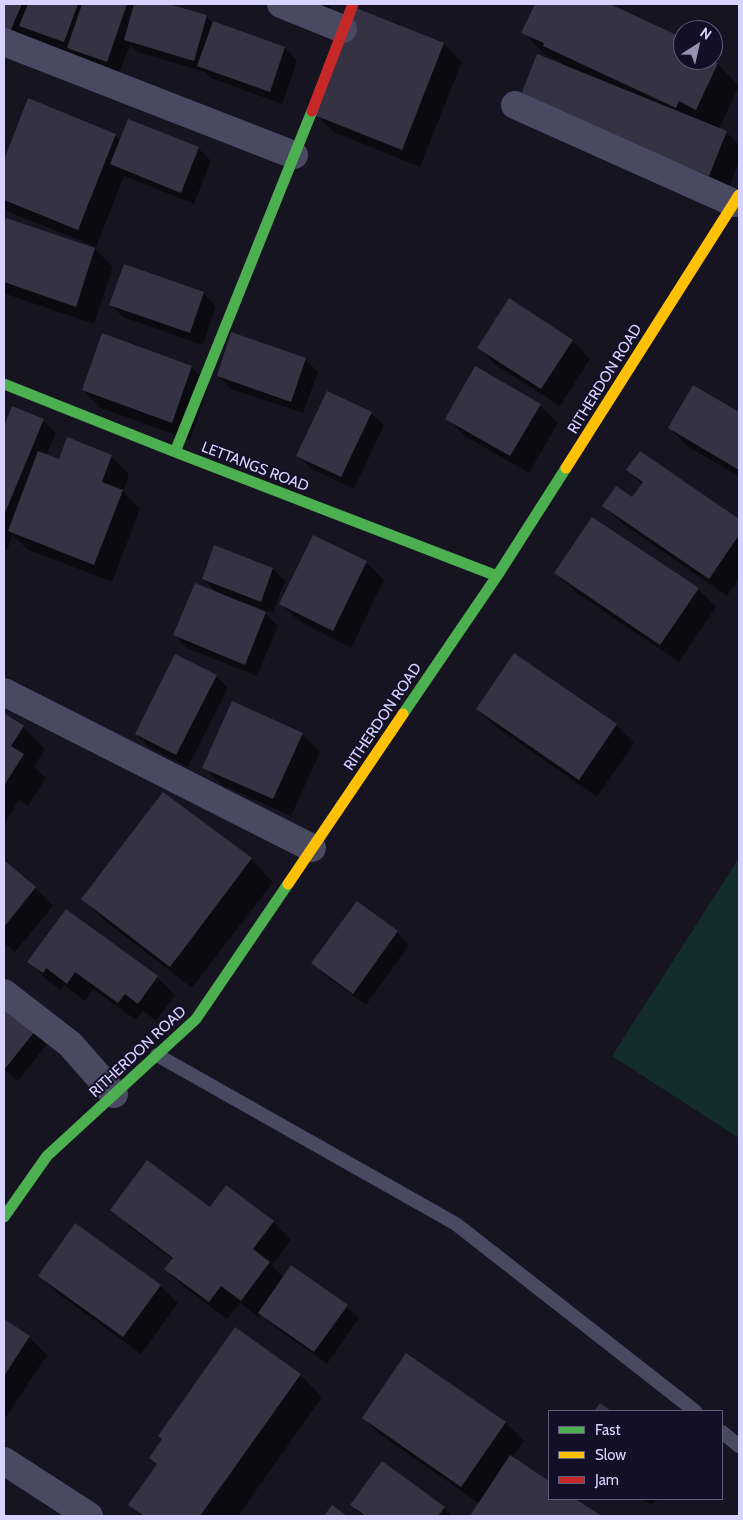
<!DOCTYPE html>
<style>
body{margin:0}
#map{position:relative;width:743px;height:1520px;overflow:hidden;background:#161421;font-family:Cabin,sans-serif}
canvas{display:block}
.frame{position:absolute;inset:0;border:5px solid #d9d4ff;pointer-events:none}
.legend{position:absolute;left:548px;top:1410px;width:175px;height:90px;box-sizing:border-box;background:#130f26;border:1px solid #625e7d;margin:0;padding:6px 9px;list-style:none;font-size:15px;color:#d9d4ff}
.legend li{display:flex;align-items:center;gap:10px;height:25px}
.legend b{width:25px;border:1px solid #625e7d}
.north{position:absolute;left:673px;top:20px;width:50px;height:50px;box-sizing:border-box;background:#130f26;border:1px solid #625e7d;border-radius:50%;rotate:35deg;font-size:14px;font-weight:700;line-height:20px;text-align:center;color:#d9d4ff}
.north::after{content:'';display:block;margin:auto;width:18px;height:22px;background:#9591b1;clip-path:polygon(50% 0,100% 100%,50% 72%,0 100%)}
</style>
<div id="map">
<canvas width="743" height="1520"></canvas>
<div class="frame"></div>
<ul class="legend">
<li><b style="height:6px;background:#4caf50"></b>Fast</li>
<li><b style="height:6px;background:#ffc107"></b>Slow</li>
<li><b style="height:6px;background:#c62828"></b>Jam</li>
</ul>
<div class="north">N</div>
</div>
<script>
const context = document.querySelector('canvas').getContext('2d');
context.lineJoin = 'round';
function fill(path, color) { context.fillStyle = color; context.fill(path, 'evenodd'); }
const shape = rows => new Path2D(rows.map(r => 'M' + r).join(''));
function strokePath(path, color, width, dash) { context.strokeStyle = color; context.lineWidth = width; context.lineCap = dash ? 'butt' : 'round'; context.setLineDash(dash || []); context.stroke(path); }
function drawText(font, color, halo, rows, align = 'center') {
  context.font = font + ' Cabin,sans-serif'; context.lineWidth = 4; context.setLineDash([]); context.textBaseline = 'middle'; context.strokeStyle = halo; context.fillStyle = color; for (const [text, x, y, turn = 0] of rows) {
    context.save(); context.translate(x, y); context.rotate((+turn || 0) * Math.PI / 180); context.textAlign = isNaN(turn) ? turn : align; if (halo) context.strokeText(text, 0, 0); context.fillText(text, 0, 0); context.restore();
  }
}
fill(shape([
 [739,858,739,1138,612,1056]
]), '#132c2d');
fill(shape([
 [4,4,164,4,207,17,212,22,285,48,297,61,282,104,211,78,205,72,138,52,130,45,119,73,39,44,33,38,26,53,4,43],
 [282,4,332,4,326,21],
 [536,4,607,4,683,39,683,60,713,59,739,86,719,129,726,132,739,145,739,162,727,193,521,99,566,67,561,62,545,55,523,32],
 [444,44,462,62,420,167,334,132,316,114],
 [29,100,115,135,121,141,129,121,198,148,211,161,194,204,124,176,96,247,9,212,4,207,4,163],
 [7,220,95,249,113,267,94,324,6,294,4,292,4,223,6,225],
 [203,293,216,306,203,345,123,317,111,305],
 [509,300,573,341,590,359,560,406,496,365,478,347],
 [305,359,318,372,303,413,231,389,218,376],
 [191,367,209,385,190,440,101,408,83,390],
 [694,387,739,414,739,476,687,446,670,428],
 [540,405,558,423,529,473,465,436,447,418],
 [13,407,43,420,56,433,46,456,59,461,111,456,129,474,123,491,140,509,112,582,27,549,13,535,7,550,4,548,4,429],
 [371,413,384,425,354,489,310,468,298,455],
 [641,452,739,521,739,579,727,596,622,523,604,505,633,499,643,485,628,470],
 [314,536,366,562,384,580,351,648,299,621,281,604],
 [273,569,285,581,273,613,246,603,245,605,266,614,278,626,257,676,187,648,175,635,218,594,203,579],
 [556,573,698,589,716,607,679,662,574,591],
 [514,655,616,725,634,743,597,797,495,726,477,709],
 [216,676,228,688,188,767,149,747,136,734],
 [4,715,23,727,45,749,34,767,46,778,28,806,19,800,4,824],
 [302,734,320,752,291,816,222,785,204,767],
 [251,859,273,882,192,988,105,921,83,899],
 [4,862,36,888,53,906,15,952,4,943],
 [357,903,397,932,409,945,366,1005,325,975,313,963],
 [29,961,157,977,175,995,156,1021,143,1011,136,1020,93,989,85,1001,64,985,61,990,46,979],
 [4,1007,35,1032,47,1044,18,1081,4,1070],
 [226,1187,273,1222,291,1240,272,1266,284,1278,347,1306,359,1318,327,1364,272,1325,262,1315,259,1318,240,1303,227,1319,184,1287,166,1269,173,1260,130,1227,112,1210,210,1209],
 [39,1275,160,1286,178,1303,141,1354,57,1293],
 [4,1321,29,1337,47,1355,4,1420],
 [407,1355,506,1423,524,1441,512,1458,549,1483,549,1499,573,1499,599,1516,471,1516,480,1504,381,1435,363,1418],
 [300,1375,322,1397,238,1516,141,1516,130,1505,158,1465,151,1458],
 [643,1499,657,1499,652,1505],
 [351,1505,444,1508,453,1516,363,1516]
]), '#0007');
fill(shape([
 [4,4,22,4,8,36,4,35],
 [28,4,78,4,64,42,19,26],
 [82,4,127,4,107,62,67,48],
 [134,4,168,4,207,15,194,61,124,40],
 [535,4,610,4,683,38,683,60,712,60,718,63,696,110,679,101,676,108,543,46,544,43,521,33],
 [356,8,444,43,402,150,314,115],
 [213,21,285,47,270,92,197,66],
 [537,54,727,131,709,176,519,100],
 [28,98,116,134,78,230,4,200,4,160],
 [128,119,199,147,181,193,110,164],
 [6,218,95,248,76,307,4,282,4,226],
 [124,264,204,292,190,333,109,305],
 [509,298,573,340,541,389,477,348],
 [231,332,306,358,291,402,217,376],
 [102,333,192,366,172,423,82,390],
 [475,366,541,404,510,456,445,419],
 [693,385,739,412,739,470,668,428],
 [327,391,372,412,341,477,296,456],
 [12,406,44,419,4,515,4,426],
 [67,437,112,455,102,482,123,490,94,565,8,531,38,451,59,459],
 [640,451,739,519,739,535,709,579,602,506,616,486,632,497,643,482,626,470],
 [592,517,699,588,660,645,554,573],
 [313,535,367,561,333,631,279,604],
 [214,545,273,568,261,602,202,579],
 [195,583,266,612,245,665,173,635],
 [514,653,617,724,579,780,476,709],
 [175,654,217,675,176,755,135,734],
 [232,701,303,733,273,799,202,768],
 [4,713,24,726,11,746,24,754,5,784],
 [163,792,252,858,170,967,81,899],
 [4,860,36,887,4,927],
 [357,901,398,931,353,994,311,963],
 [66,909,158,976,138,1004,125,994,118,1003,75,972,67,984,46,968,43,973,27,962],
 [4,1006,35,1031,4,1070],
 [147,1160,210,1207,226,1185,274,1221,253,1249,270,1262,241,1301,221,1286,209,1302,164,1269,173,1258,110,1210],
 [75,1223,161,1285,123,1337,38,1276],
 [291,1265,348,1305,314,1352,258,1313],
 [4,1319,30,1336,4,1376],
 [235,1327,301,1374,200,1516,144,1516,128,1505,157,1464,149,1458,162,1439,158,1436],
 [406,1353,506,1422,461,1487,362,1418],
 [600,1403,611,1411,594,1411],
 [510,1455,549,1481,549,1499,575,1499,602,1516,470,1516],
 [382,1461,445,1507,438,1516,366,1516,350,1505],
 [332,1505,347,1516,324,1516]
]), '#343243');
strokePath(shape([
 [157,1055,456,1224,695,1411],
 [722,1432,739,1446]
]), '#4a4962', 14);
strokePath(shape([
 [281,4,343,29],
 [4,42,294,155],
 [515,105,734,203],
 [4,692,312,848],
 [4,993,70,1044,114,1094],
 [4,1461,89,1516]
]), '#4a4962', 28);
strokePath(shape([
 [4,384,175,452,497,576],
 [175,452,312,111],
 [403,714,497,576,566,468],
 [4,1217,47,1156,196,1019,288,884]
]), '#4caf50', 11);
strokePath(shape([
 [566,468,739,195],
 [288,884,403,714]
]), '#ffc107', 11);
strokePath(shape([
 [312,111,353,4]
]), '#c62828', 11);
drawText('15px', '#d9d4ff', '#130f26', [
 ["RITHERDON ROAD",605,379,-58],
 ["LETTANGS ROAD",255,467,21],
 ["RITHERDON ROAD",383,717,-56],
 ["RITHERDON ROAD",138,1052,-43]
]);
</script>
